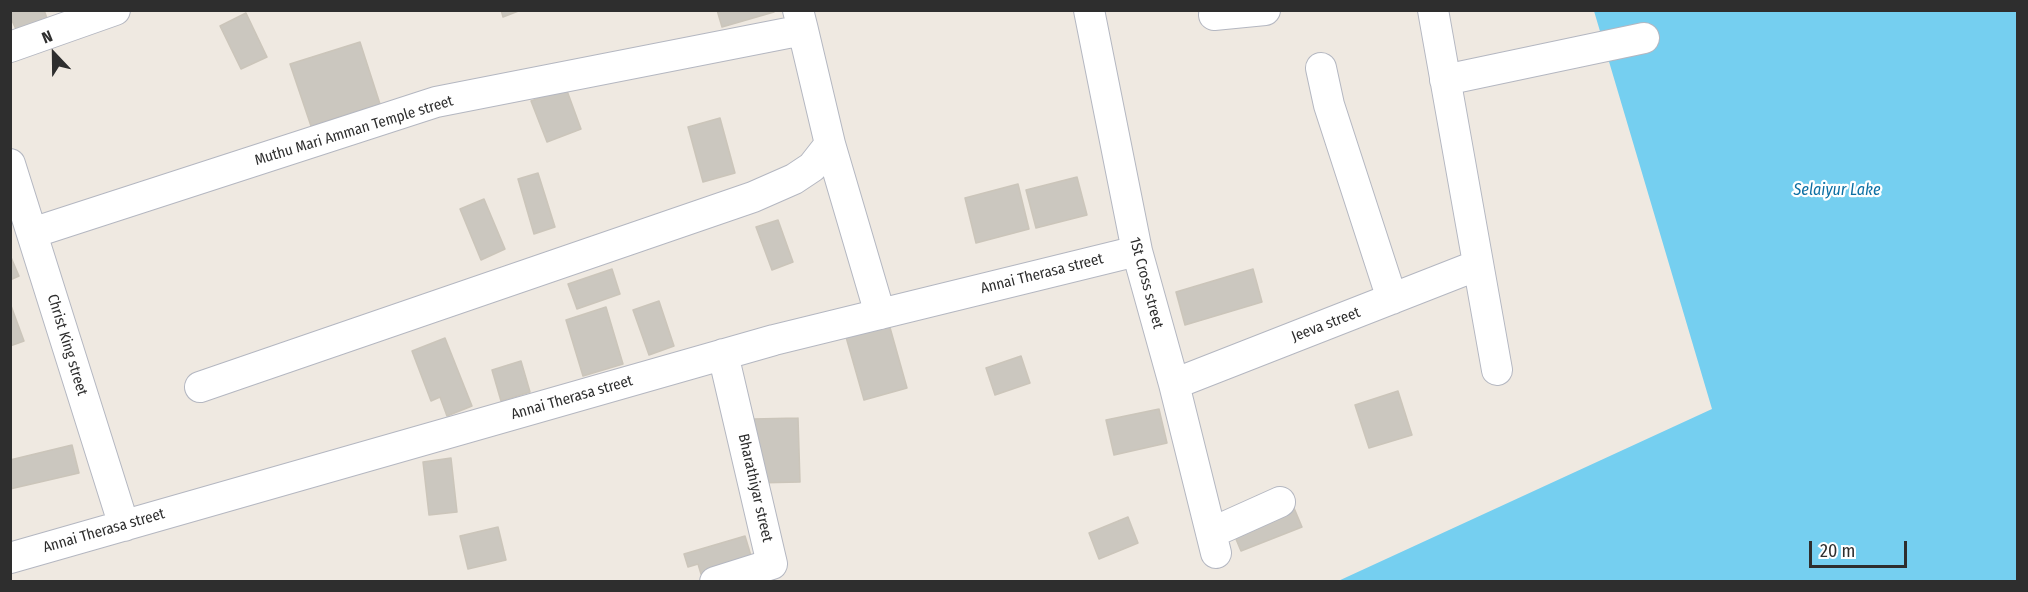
<!DOCTYPE html>
<style>
body{margin:0}
#map{position:relative;width:2028px;height:592px;overflow:hidden;background:#efe9e1;font-family:"Fira Sans Condensed",sans-serif}
canvas{display:block}
.frame{position:absolute;inset:0;border:12px solid #2e2e2e;pointer-events:none}
.north{position:absolute;left:24px;top:24px;width:60px;height:60px;-webkit-text-stroke:4px #fff;paint-order:stroke;rotate:338deg;font-size:16px;font-weight:700;line-height:24px;text-align:center;color:#2e2e2e}
.north::after{content:'';display:block;margin:auto;width:21px;height:27px;background:#2e2e2e;clip-path:polygon(50% 0,100% 100%,50% 72%,0 100%)}
.scale{position:absolute;left:1809px;top:541px;width:98px;height:27px;box-sizing:border-box;border:3px solid #2e2e2e;border-top:0;padding-left:8px;font-size:18px;line-height:21px;white-space:nowrap;color:#2e2e2e;-webkit-text-stroke:4px #fff;paint-order:stroke}
</style>
<div id="map">
<canvas width="2028" height="592"></canvas>
<div class="frame"></div>
<div class="north">N</div>
<div class="scale">20 m</div>
</div>
<script>
const context = document.querySelector('canvas').getContext('2d');
context.lineJoin = 'round';
function fill(path, color) { context.fillStyle = color; context.fill(path, 'evenodd'); }
const shape = rows => new Path2D(rows.map(r => 'M' + r).join(''));
function strokePath(path, color, width, dash) { context.strokeStyle = color; context.lineWidth = width; context.lineCap = dash ? 'butt' : 'round'; context.setLineDash(dash || []); context.stroke(path); }
function drawText(font, color, halo, rows, align = 'center') {
  context.font = font + ' "Fira Sans Condensed",sans-serif'; context.lineWidth = 4.5; context.setLineDash([]); context.textBaseline = 'middle'; context.strokeStyle = halo; context.fillStyle = color; for (const [text, x, y, turn = 0] of rows) {
    context.save(); context.translate(x, y); context.rotate((+turn || 0) * Math.PI / 180); context.textAlign = isNaN(turn) ? turn : align; if (halo) context.strokeText(text, 0, 0); context.fillText(text, 0, 0); context.restore();
  }
}
fill(shape([
 [1594,11,2017,11,2017,581,1336,582,1712,409]
]), '#75cff0');
const building = shape([
 [10,10,44,10,48,21,18,34,10,16,10,10],
 [501,10,521,10,503,17,501,10],
 [717,10,774,10,774,12,722,27,717,10],
 [246,13,267,57,241,69,220,26,246,13],
 [360,42,380,104,311,126,290,64,360,42],
 [566,88,581,129,547,142,531,101,566,88],
 [720,118,735,173,703,182,688,127,720,118],
 [538,173,555,227,534,234,518,179,538,173],
 [1077,177,1087,215,1036,228,1026,190,1077,177],
 [1018,184,1029,229,976,243,965,198,1018,184],
 [484,199,505,249,481,260,460,209,484,199],
 [778,220,793,262,772,270,756,227,778,220],
 [10,255,19,276,10,280,10,255],
 [612,269,620,294,577,309,568,284,612,269],
 [1253,269,1262,302,1185,325,1176,292,1253,269],
 [659,301,674,346,649,355,633,310,659,301],
 [10,303,24,341,10,346,10,303],
 [606,307,623,364,583,376,566,320,606,307],
 [889,324,907,388,864,400,846,337,889,324],
 [445,338,472,406,447,416,440,397,431,401,412,351,445,338],
 [1021,356,1030,383,995,395,986,368,1021,356],
 [521,361,530,392,501,401,492,370,521,361],
 [1398,391,1412,435,1369,448,1355,405,1398,391],
 [1159,409,1167,443,1114,455,1106,420,1159,409],
 [798,418,800,482,755,483,753,419,798,418],
 [72,445,79,473,10,489,10,460,72,445],
 [451,458,457,512,429,515,423,462,451,458],
 [1294,508,1302,527,1241,551,1233,532,1294,508],
 [1128,517,1138,543,1099,559,1089,533,1128,517],
 [498,527,506,560,468,569,460,536,498,527],
 [745,536,752,559,701,574,698,564,688,567,684,554,745,536]
]);
fill(building, '#cbc7bf');
strokePath(building, '#cbc5ba', 1.5);
const minor = shape([
 [1089,10,1137,251,1174,384,1216,553],
 [1433,10,1497,370],
 [1214,15,1265,10],
 [10,47,115,10],
 [1321,68,1329,105,1392,299],
 [1445,80,1644,38],
 [830,144,880,314],
 [10,164,124,526],
 [32,233,436,102,803,30,798,10],
 [1174,384,1478,265],
 [200,387,753,197,794,179,812,167,830,144,803,30],
 [1211,533,1280,502],
 [10,558,774,340,1137,251],
 [715,582,772,564,723,354]
]);
strokePath(minor, '#b4b7c1', 32);
strokePath(minor, '#fff', 30);
drawText('15px', '#2e2e2e', '#fff', [
 ["Muthu Mari Amman Temple street",354,131,-17],
 ["Annai Therasa street",1042,274,-14],
 ["1St Cross street",1146,283,75],
 ["Jeeva street",1326,325,-21],
 ["Christ King street",67,345,73],
 ["Annai Therasa street",572,398,-16],
 ["Bharathiyar street",755,488,77],
 ["Annai Therasa street",104,531,-16]
]);
drawText('italic 16px', '#0d6fa3', '#fff', [
 ["Selaiyur Lake",1837,191]
]);
</script>
